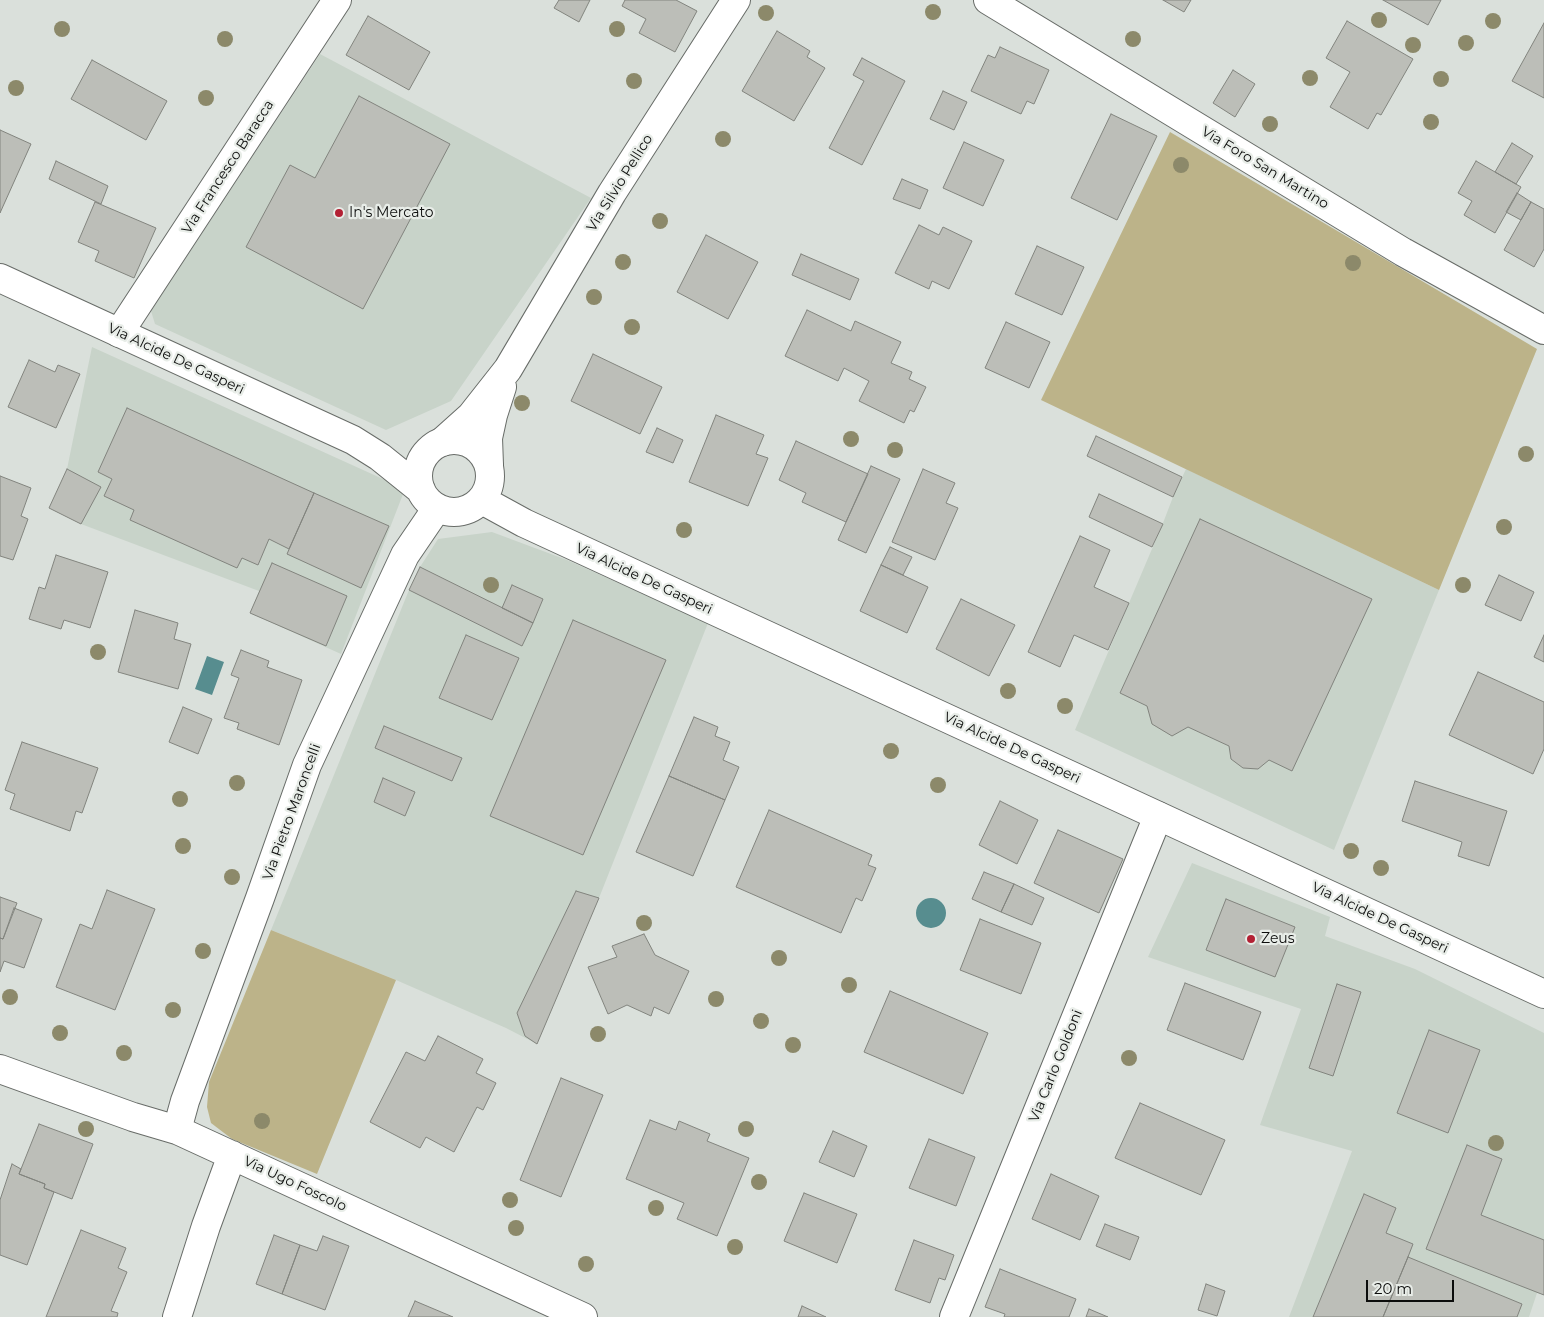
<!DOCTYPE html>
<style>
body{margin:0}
#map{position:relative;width:1544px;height:1317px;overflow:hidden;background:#dae0db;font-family:Montserrat,sans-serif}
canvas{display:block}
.scale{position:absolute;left:1366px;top:1280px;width:88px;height:22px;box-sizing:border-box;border:2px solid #0c0d0c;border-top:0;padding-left:6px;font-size:15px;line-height:18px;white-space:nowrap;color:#0c0d0c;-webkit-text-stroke:4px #e8ede8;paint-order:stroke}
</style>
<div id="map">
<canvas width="1544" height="1317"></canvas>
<div class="scale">20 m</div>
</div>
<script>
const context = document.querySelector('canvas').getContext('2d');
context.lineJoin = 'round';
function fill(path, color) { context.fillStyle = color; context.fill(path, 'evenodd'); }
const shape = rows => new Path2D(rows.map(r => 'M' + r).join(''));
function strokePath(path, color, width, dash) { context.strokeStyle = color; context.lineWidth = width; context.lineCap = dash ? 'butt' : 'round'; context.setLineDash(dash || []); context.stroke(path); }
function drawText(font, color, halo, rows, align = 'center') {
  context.font = font + ' Montserrat,sans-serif'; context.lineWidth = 4.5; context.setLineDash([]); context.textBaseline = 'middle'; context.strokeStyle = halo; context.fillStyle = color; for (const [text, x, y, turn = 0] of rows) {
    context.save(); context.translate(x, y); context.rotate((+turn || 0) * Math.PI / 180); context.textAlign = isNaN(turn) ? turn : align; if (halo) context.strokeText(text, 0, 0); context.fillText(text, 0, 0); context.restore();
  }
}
fill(shape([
 [320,54,591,198,451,401,386,430,155,324,151,311],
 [92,347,405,489,341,654,250,613,259,591,81,524,49,508,67,469],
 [1186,469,1439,590,1334,850,1075,730,1163,523,1173,497],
 [492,532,567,560,708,623,599,898,537,1044,506,1028,396,980,271,930,409,590,420,567,438,539],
 [1192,863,1330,917,1325,936,1415,969,1544,1033,1544,1295,1537,1293,1529,1317,1289,1317,1352,1151,1260,1125,1301,1009,1148,957]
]), '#c8d3c9');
fill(shape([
 [1170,132,1537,349,1439,590,1041,400],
 [271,930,396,980,317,1174,232,1139,211,1123,207,1107,209,1082]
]), '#bcb389');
fill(shape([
 [207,656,224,662,212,695,195,689],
 '916 913a15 15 0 1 1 30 0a15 15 0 1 1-30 0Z'
]), '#578d8f');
const building = shape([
 [559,0,590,0,579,22,554,8,559,0],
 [625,0,676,0,697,11,675,52,639,33,646,19,622,6,625,0],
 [1163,0,1191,0,1184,12,1163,0],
 [1383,0,1441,0,1428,25,1383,0],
 [368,16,430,52,409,90,346,55,368,16],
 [1347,21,1413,59,1381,115,1377,113,1368,129,1330,107,1350,72,1326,58,1347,21],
 [1544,23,1544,98,1512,81,1544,23],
 [777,31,810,51,807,57,825,68,794,121,742,91,777,31],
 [1000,47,1049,70,1034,104,1027,101,1021,114,971,91,988,55,995,58,1000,47],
 [862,58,905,81,862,165,829,148,864,81,853,75,862,58],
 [92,60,167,101,146,140,71,99,92,60],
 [1233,70,1255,84,1235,117,1213,103,1233,70],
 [943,91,967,102,954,130,930,119,943,91],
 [359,96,450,144,363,309,246,247,290,165,315,178,359,96],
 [1111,114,1157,136,1117,220,1071,198,1111,114],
 [0,130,31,144,0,213,0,130],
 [964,142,1004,160,983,206,943,188,964,142],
 [1512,143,1533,156,1516,184,1495,172,1512,143],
 [56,161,108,186,101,204,49,179,56,161],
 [1476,161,1521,187,1495,233,1464,215,1472,201,1458,193,1476,161],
 [902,179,928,190,920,209,893,199,902,179],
 [1517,193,1531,202,1521,220,1506,212,1517,193],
 [95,202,156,228,134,278,95,261,99,251,78,242,95,202],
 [1531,202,1544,209,1544,249,1534,267,1504,250,1531,202],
 [919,225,939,235,943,227,972,241,949,289,932,281,929,289,895,273,919,225],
 [706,235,758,262,728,319,677,292,706,235],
 [1037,246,1084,267,1062,315,1015,294,1037,246],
 [801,254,859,279,850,300,792,275,801,254],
 [807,310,851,331,855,321,901,342,891,363,912,372,909,379,926,387,914,412,910,410,904,423,859,401,869,381,844,368,838,381,785,356,807,310],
 [1006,322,1050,342,1029,388,985,368,1006,322],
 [593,354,662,387,640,434,571,401,593,354],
 [29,360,55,372,58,365,80,374,56,428,8,407,29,360],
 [127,408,314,493,289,549,269,539,258,565,242,558,237,568,130,520,134,510,104,496,112,479,98,472,127,408],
 [716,415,764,435,756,454,768,458,748,506,689,482,716,415],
 [657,428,683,440,673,463,646,452,657,428],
 [1096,436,1182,477,1173,497,1087,456,1096,436],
 [796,441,868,474,846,522,802,502,806,493,779,480,796,441],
 [871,466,900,479,866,553,838,540,871,466],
 [67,469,101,487,81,524,49,508,67,469],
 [923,469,955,483,946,503,958,508,935,560,892,542,923,469],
 [0,476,31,488,21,516,28,519,13,560,0,556,0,476],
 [314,493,389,526,361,588,287,554,314,493],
 [1099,494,1163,524,1152,547,1089,517,1099,494],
 [1200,519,1372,599,1292,771,1269,760,1258,769,1243,768,1231,759,1229,746,1188,727,1172,736,1152,724,1147,706,1120,693,1200,519],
 [1080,536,1110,550,1094,587,1129,603,1108,650,1074,635,1060,667,1028,652,1080,536],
 [890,547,912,557,903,575,881,565,890,547],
 [56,555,108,572,90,628,64,620,61,629,29,619,39,587,45,589,56,555],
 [272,563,347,596,326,646,250,613,272,563],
 [881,565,928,587,907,633,860,611,881,565],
 [420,567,533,623,522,646,409,590,420,567],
 [1499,575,1534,592,1521,621,1485,605,1499,575],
 [512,585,543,599,533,623,502,608,512,585],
 [961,599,1015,625,989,676,936,649,961,599],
 [135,610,178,623,174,639,191,644,178,689,118,672,135,610],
 [573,620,666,660,583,855,490,816,573,620],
 [466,635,519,658,492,720,439,698,466,635],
 [1544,635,1544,662,1534,657,1544,635],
 [241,650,269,661,267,667,302,680,279,745,237,729,239,723,224,718,239,678,231,675,241,650],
 [1478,672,1544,702,1544,749,1533,774,1449,735,1478,672],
 [183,707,212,719,198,754,169,742,183,707],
 [694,717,718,727,715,736,730,742,723,760,739,767,725,800,669,776,694,717],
 [384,726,462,758,452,781,375,748,384,726],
 [22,742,98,768,82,813,76,811,70,831,10,809,15,794,5,790,22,742],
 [669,776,725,800,693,876,636,852,669,776],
 [383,778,415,792,405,816,374,802,383,778],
 [1415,781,1507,811,1489,866,1458,856,1462,842,1402,821,1415,781],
 [1000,801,1038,820,1017,864,979,845,1000,801],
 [769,810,872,855,868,865,876,868,862,901,856,898,841,933,736,887,769,810],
 [1058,830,1123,859,1099,913,1034,883,1058,830],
 [984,872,1014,884,1001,912,972,899,984,872],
 [1014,884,1044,898,1032,925,1001,912,1014,884],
 [107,890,155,909,115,1010,56,987,80,924,92,929,107,890],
 [576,891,599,898,537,1044,525,1036,517,1013,576,891],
 [0,897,17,903,3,939,0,938,0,897],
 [1226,899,1295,927,1275,977,1206,950,1226,899],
 [14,908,42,919,24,968,4,961,0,972,0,938,3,939,14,908],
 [980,919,1041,943,1021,994,960,970,980,919],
 [644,934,655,955,689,971,669,1014,654,1007,651,1016,627,1005,608,1014,588,967,617,957,612,946,644,934],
 [1185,983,1261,1012,1243,1060,1167,1030,1185,983],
 [1337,984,1361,992,1333,1076,1309,1068,1337,984],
 [890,991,988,1033,963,1094,864,1052,890,991],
 [1429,1030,1480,1050,1448,1133,1397,1113,1429,1030],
 [438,1036,483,1059,476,1073,496,1083,483,1110,477,1107,454,1152,426,1137,420,1148,370,1122,406,1052,425,1061,438,1036],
 [561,1078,603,1095,561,1197,520,1180,561,1078],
 [1140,1103,1225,1140,1201,1195,1115,1158,1140,1103],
 [650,1120,676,1130,679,1121,710,1134,707,1141,749,1158,717,1236,677,1219,684,1203,626,1179,650,1120],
 [39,1124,93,1144,72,1199,44,1188,45,1184,19,1174,39,1124],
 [833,1131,867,1146,854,1177,819,1162,833,1131],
 [929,1139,975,1157,956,1206,909,1188,929,1139],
 [1467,1145,1502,1159,1481,1215,1544,1240,1544,1295,1426,1249,1467,1145],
 [12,1164,21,1169,19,1174,45,1184,44,1188,54,1192,27,1265,0,1255,0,1200,12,1164],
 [1051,1174,1099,1196,1080,1240,1032,1219,1051,1174],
 [804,1193,857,1214,837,1263,784,1241,804,1193],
 [1364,1194,1396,1208,1386,1233,1413,1244,1408,1257,1383,1317,1313,1317,1364,1194],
 [1105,1224,1139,1237,1130,1260,1096,1246,1105,1224],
 [81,1230,126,1248,118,1268,127,1272,111,1311,118,1313,117,1317,46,1317,81,1230],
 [274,1235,300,1245,282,1294,256,1284,274,1235],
 [323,1236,349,1246,325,1310,282,1294,300,1245,317,1251,323,1236],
 [914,1240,954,1255,945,1280,939,1278,930,1303,895,1290,914,1240],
 [1408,1257,1522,1304,1517,1317,1383,1317,1408,1257],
 [1000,1269,1076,1299,1069,1317,1004,1317,1005,1314,985,1307,1000,1269],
 [1206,1284,1225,1291,1217,1316,1198,1310,1206,1284],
 [415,1301,453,1317,408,1317,415,1301],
 [802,1306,826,1317,798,1317,802,1306],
 [1089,1309,1108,1317,1086,1317,1089,1309]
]);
fill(building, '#bcbeb8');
strokePath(building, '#82847e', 1);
const minor = shape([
 [988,0,1403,252,1544,330],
 [119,333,337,0],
 [442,442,471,416,508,369,612,193,736,0],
 [489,465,488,438,493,415,502,387],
 [0,1069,133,1117,177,1130,583,1317],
 [177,1130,185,1101,260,898,307,765,405,555,437,508],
 [177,1317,206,1226,232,1155],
 [954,1317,1158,816]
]);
const major = shape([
 [0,278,353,440,380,457,421,490],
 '418 476a36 36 0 1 1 72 0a36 36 0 1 1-72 0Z',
 [482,500,524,523,1544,994]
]);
strokePath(minor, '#686c68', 30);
strokePath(major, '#686c68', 30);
strokePath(minor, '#fff', 28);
strokePath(major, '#fff', 28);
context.fillStyle = '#8c896a';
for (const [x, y] of [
 [933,12],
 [766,13],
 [1379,20],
 [1493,21],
 [62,29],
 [617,29],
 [225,39],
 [1133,39],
 [1466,43],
 [1413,45],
 [1310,78],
 [1441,79],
 [634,81],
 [16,88],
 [206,98],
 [1431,122],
 [1270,124],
 [723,139],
 [1181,165],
 [660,221],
 [623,262],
 [1353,263],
 [594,297],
 [632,327],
 [522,403],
 [851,439],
 [895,450],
 [1526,454],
 [1504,527],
 [684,530],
 [491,585],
 [1463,585],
 [98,652],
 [1008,691],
 [1065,706],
 [891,751],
 [237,783],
 [938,785],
 [180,799],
 [183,846],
 [1351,851],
 [1381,868],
 [232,877],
 [644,923],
 [203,951],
 [779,958],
 [849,985],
 [10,997],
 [716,999],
 [173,1010],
 [761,1021],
 [60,1033],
 [598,1034],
 [793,1045],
 [124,1053],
 [1129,1058],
 [262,1121],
 [86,1129],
 [746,1129],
 [1496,1143],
 [759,1182],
 [510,1200],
 [656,1208],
 [516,1228],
 [735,1247],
 [586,1264]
]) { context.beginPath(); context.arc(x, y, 8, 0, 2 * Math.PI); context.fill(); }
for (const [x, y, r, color] of [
 [339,213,5,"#b32134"],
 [1251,939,5,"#b32134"]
]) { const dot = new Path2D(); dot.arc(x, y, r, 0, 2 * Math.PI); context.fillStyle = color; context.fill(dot); strokePath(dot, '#e8ede8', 2); }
drawText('14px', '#0c0d0c', '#e8ede8', [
 ["Via Francesco Baracca",228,167,-57],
 ["Via Foro San Martino",1265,168,31],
 ["Via Silvio Pellico",620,183,-58],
 ["Via Alcide De Gasperi",176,359,25],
 ["Via Alcide De Gasperi",644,579,25],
 ["Via Alcide De Gasperi",1012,748,25],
 ["Via Pietro Maroncelli",292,812,-70],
 ["Via Alcide De Gasperi",1380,918,25],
 ["Via Carlo Goldoni",1056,1066,-68],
 ["Via Ugo Foscolo",295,1184,25]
]);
drawText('14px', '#0c0d0c', '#e8ede8', [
 ["In's Mercato",349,213],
 ["Zeus",1261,939]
], 'left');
</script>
